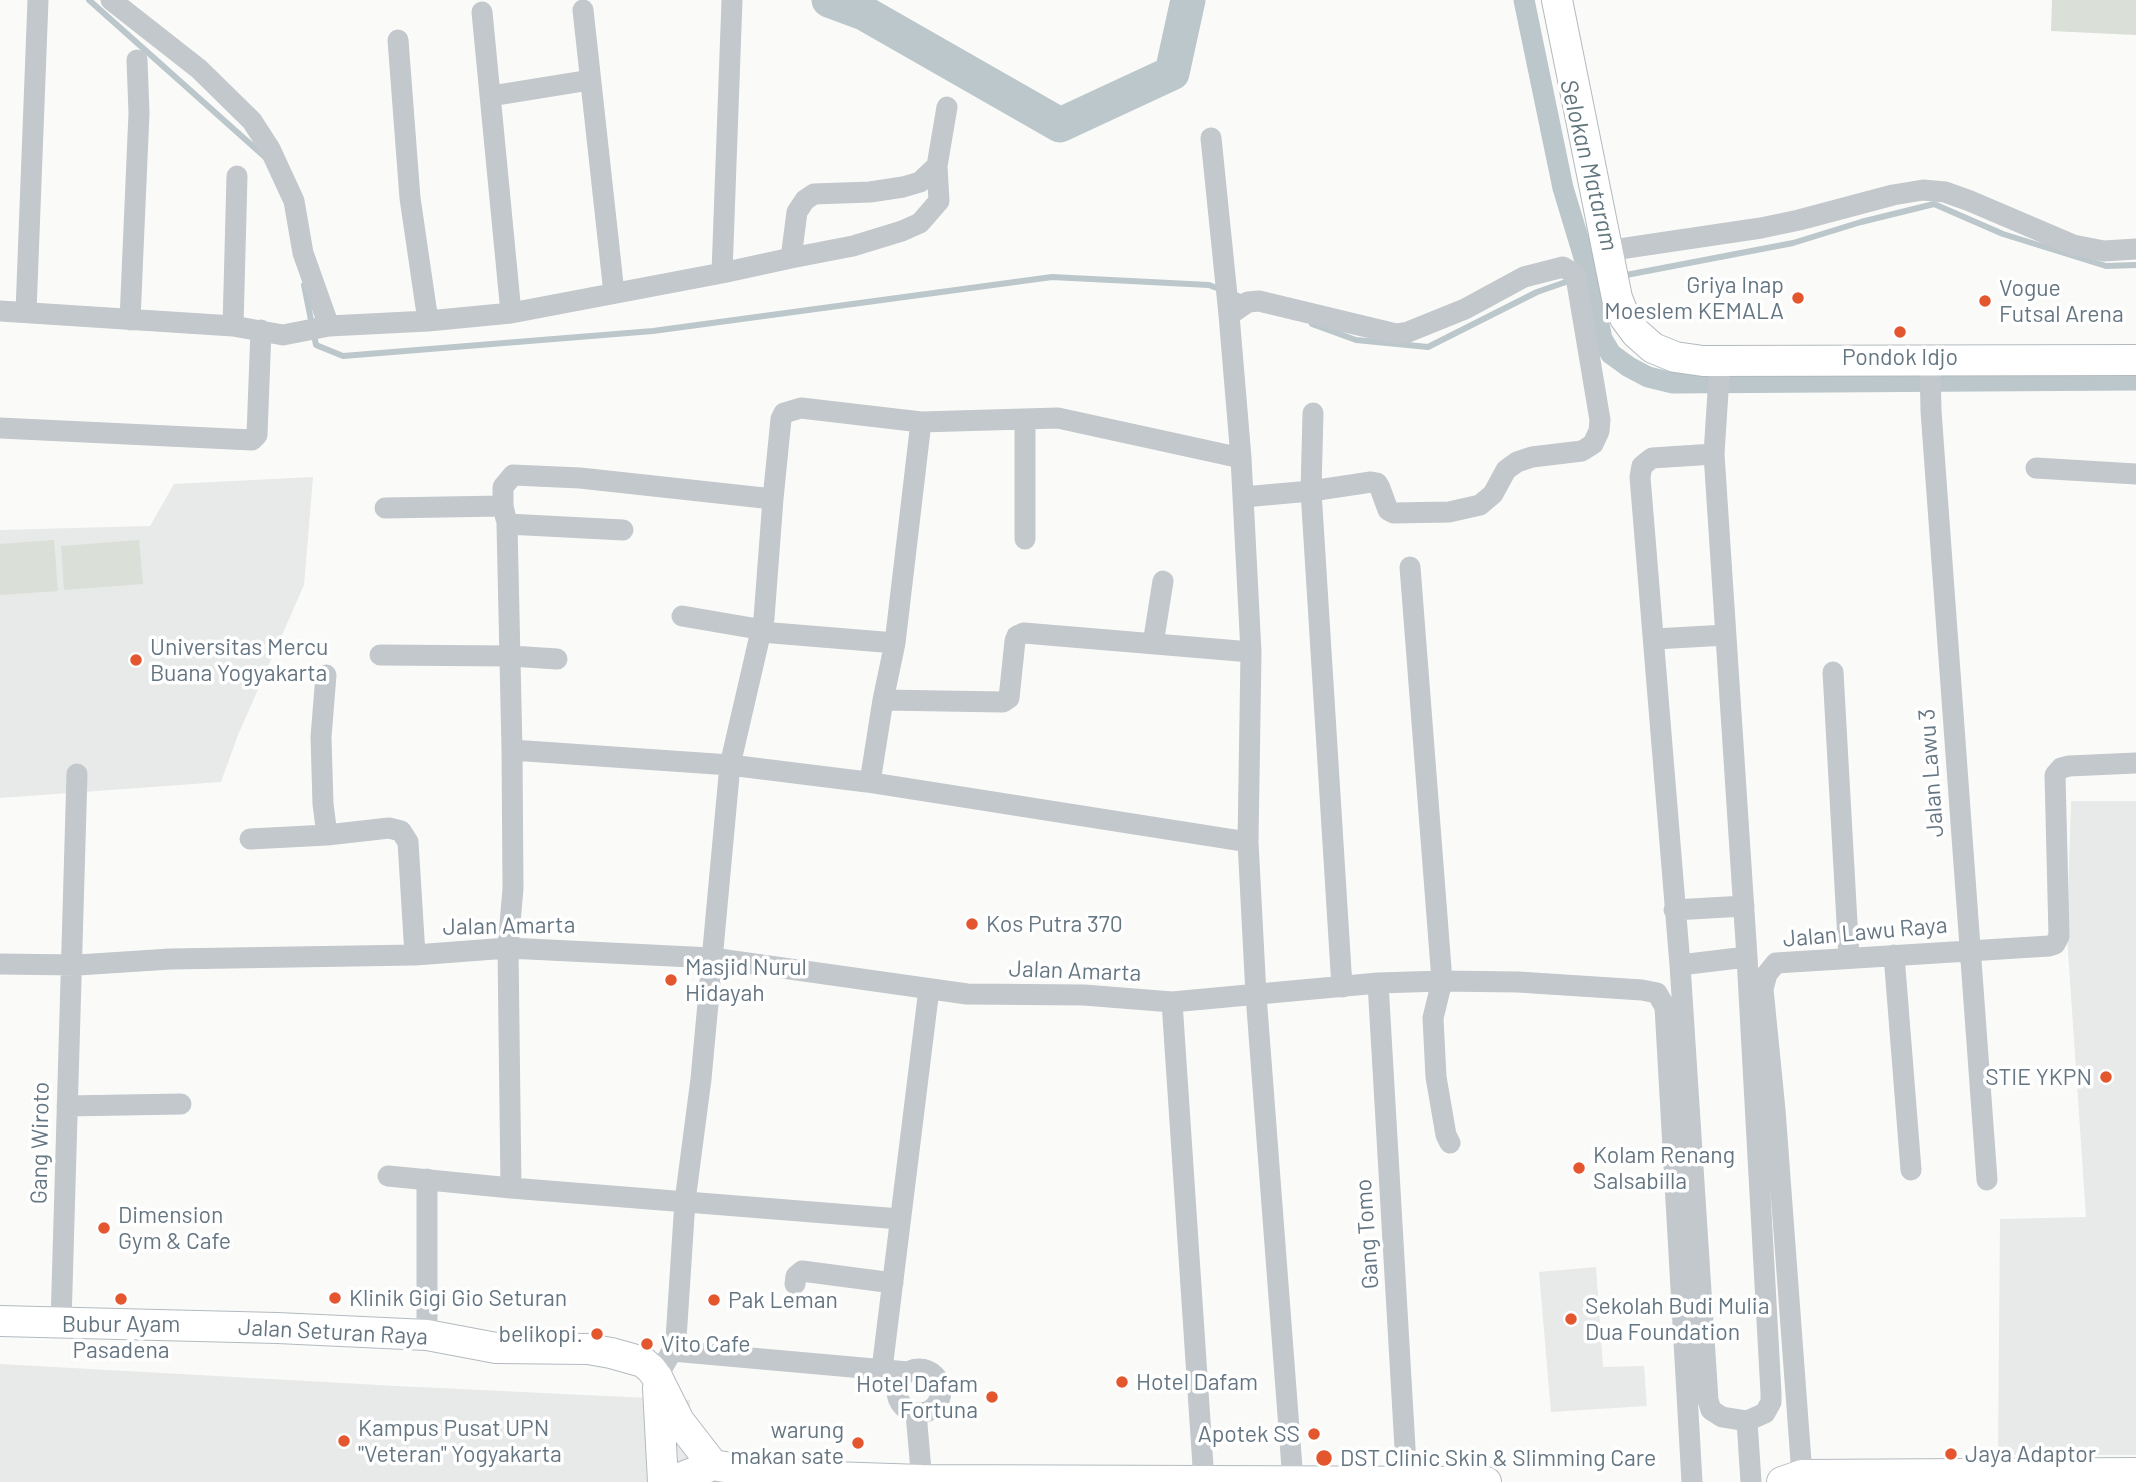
<!DOCTYPE html>
<style>
body{margin:0}
canvas{display:block;background:#fafaf8}
</style>
<canvas width="2136" height="1482"></canvas>
<script>
const context = document.querySelector('canvas').getContext('2d');
context.lineJoin = 'round';
function fill(path, color) { context.fillStyle = color; context.fill(path, 'evenodd'); }
const shape = rows => new Path2D(rows.map(r => 'M' + r).join(''));
function strokePath(path, color, width, dash) { context.strokeStyle = color; context.lineWidth = width; context.lineCap = dash ? 'butt' : 'round'; context.setLineDash(dash || []); context.stroke(path); }
function drawText(font, color, halo, rows, align = 'center') {
  context.font = font + ' Barlow,sans-serif'; context.lineWidth = 7; context.setLineDash([]); context.textBaseline = 'middle'; context.strokeStyle = halo; context.fillStyle = color; for (const [text, x, y, turn = 0] of rows) {
    context.save(); context.translate(x, y); context.rotate((+turn || 0) * Math.PI / 180); context.textAlign = isNaN(turn) ? turn : align; if (halo) context.strokeText(text, 0, 0); context.fillText(text, 0, 0); context.restore();
  }
}
fill(shape([
 [313,477,304,585,238,735,221,782,0,798,0,530,150,526,174,484],
 [2071,801,2136,801,2136,1455,1998,1455,2000,1219,2086,1217,2067,937],
 [1596,1267,1603,1367,1644,1366,1647,1406,1551,1412,1539,1272],
 [0,1364,397,1386,690,1400,687,1482,0,1482]
]), '#e8e9e9');
fill(shape([
 [2052,0,2136,0,2136,35,2051,31],
 [54,540,58,591,0,595,0,544],
 [139,540,143,584,64,590,61,546]
]), '#dadfd7');
strokePath(shape([
 [89,0,265,157],
 [1621,276,1793,243,1861,222,1934,204,2003,234,2106,266,2136,265],
 [304,285,316,345,343,356,653,331,1052,277,1209,285,1246,299],
 [1312,324,1356,340,1428,347,1537,292,1589,274,1603,275]
]), '#bbc7cb', 6);
strokePath(shape([
 [1524,0,1563,188,1589,274,1602,339,1611,354,1629,367,1648,377,1673,383,2136,380]
]), '#bbc7cb', 21);
strokePath(shape([
 [829,0,864,13,1060,125,1172,73,1188,0]
]), '#bbc7cb', 35);
const secondary = shape([
 [1557,0,1617,298,1625,318,1636,333,1653,348,1675,357,1703,361,2136,360],
 [0,1321,277,1328,427,1335,496,1348,588,1349,611,1353,643,1362,651,1369,657,1377,679,1421,713,1465,670,1482],
 [658,1388,663,1482],
 [713,1465,754,1472,831,1477,922,1480,1486,1482],
 [1782,1482,1802,1475,2136,1473]
]);
strokePath(secondary, '#b3babf', 32);
strokePath(shape([
 [111,0,199,69,252,121,270,149,294,201,303,253,329,326],
 [583,10,614,293],
 [482,12,511,313],
 [398,40,410,198,428,321],
 [491,96,590,80],
 [1211,138,1229,315,1241,458],
 [1606,251,1761,228,1799,220,1893,195,1923,190,1945,192,1970,201,2073,245,2104,251,2136,249],
 [791,258,853,246,902,231,920,223,939,201,937,166],
 [722,273,791,258,797,212,805,200,814,194,870,192,903,187,920,182,937,166,947,107],
 [0,311,233,326,283,335,329,326,428,321,511,313,722,273,732,0],
 [26,312,38,0],
 [1229,315,1248,302,1259,301,1396,334,1408,332,1465,309,1524,277,1563,267,1573,273,1576,277,1600,420,1599,431,1593,444,1582,451,1532,457,1517,462,1506,470,1493,494,1480,505,1449,512,1394,513,1388,510,1380,488,1377,483,1371,482,1311,491,1243,497],
 [130,320,139,113,137,60],
 [233,326,237,176],
 [1720,361,1714,454,1747,957,1771,1393,1771,1402,1765,1413,1747,1421],
 [1930,362,1931,411,1987,1180],
 [1313,413,1311,491,1342,987],
 [0,428,252,440,257,435,261,330],
 [1714,454,1652,458,1642,466,1640,477,1680,965,1708,1400,1711,1410,1722,1417,1747,1421,1751,1482],
 [2036,468,2136,474],
 [503,506,503,487,513,475,580,478,773,499],
 [385,508,503,506,506,519],
 [1025,539,1025,419],
 [1410,567,1442,981,1433,1018,1436,1077,1446,1135,1450,1143],
 [682,616,752,628,761,632,895,643],
 [1655,639,1726,635],
 [1153,644,1163,581],
 [380,655,511,656,557,659],
 [1833,672,1849,958],
 [326,675,321,737,323,804,327,835],
 [883,700,895,643,921,422],
 [512,750,730,765,867,782,1248,842],
 [870,782,883,700,1003,702,1009,698,1015,641,1017,636,1024,633,1251,652],
 [250,839,327,835,389,828,401,831,408,842,415,955],
 [1674,910,1744,906],
 [1894,955,1911,1170],
 [0,964,78,965,170,959,415,955,508,948,712,958,967,994,1084,995,1172,1002,1378,983,1442,981,1518,982,1642,990,1657,993,1665,1007,1692,1482],
 [1680,965,1747,957],
 [1378,983,1407,1482],
 [1172,1002,1204,1481],
 [67,1106,181,1104],
 [388,1176,511,1188,508,948,513,888,512,750,507,524,623,530],
 [511,1188,900,1219],
 [795,1284,796,1276,802,1271,893,1283],
 [61,1323,77,774],
 [427,1335,427,1179],
 [672,1351,908,1372],
 '897 1391a22 22 0 1 1 44 0a22 22 0 1 1-44 0Z',
 [882,1369,929,989],
 [657,1377,672,1351,676,1339,685,1201,701,1079,730,765,764,618,773,499,781,419,784,413,801,408,921,422,1058,418,1241,458,1251,652,1248,842,1256,995,1293,1481],
 [916,1413,922,1482],
 [1802,1475,1775,1110,1763,989,1767,974,1776,963,2049,946,2055,944,2059,936,2055,775,2061,768,2069,766,2136,763]
]), '#c3c8cc', 21);
strokePath(secondary, '#fff', 30);
for (const [x, y, r, color] of [
 [1798,298,7,"#e4572e"],
 [1985,301,7,"#e4572e"],
 [1900,332,7,"#e4572e"],
 [136,660,7,"#e4572e"],
 [972,924,7,"#e4572e"],
 [671,980,7,"#e4572e"],
 [2106,1077,7,"#e4572e"],
 [1579,1168,7,"#e4572e"],
 [104,1228,7,"#e4572e"],
 [335,1298,7,"#e4572e"],
 [121,1299,7,"#e4572e"],
 [714,1300,7,"#e4572e"],
 [1571,1319,7,"#e4572e"],
 [597,1334,7,"#e4572e"],
 [647,1344,7,"#e4572e"],
 [1122,1382,7,"#e4572e"],
 [992,1397,7,"#e4572e"],
 [1314,1434,7,"#e4572e"],
 [344,1441,7,"#e4572e"],
 [858,1443,7,"#e4572e"],
 [1951,1454,7,"#e4572e"],
 [1324,1458,9,"#e4572e"]
]) { const dot = new Path2D(); dot.arc(x, y, r, 0, 2 * Math.PI); context.fillStyle = color; context.fill(dot); strokePath(dot, '#fff', 2.5); }
drawText('23px', '#657683', '#fff', [
 ["Griya Inap",1784,285,"right"],
 ["Moeslem KEMALA",1784,311,"right"],
 ["Vogue",1999,288],
 ["Futsal Arena",1999,314],
 ["Pondok Idjo",1900,357,"center"],
 ["Universitas Mercu",150,647],
 ["Buana Yogyakarta",150,673],
 ["Kos Putra 370",986,924],
 ["Masjid Nurul",685,967],
 ["Hidayah",685,993],
 ["STIE YKPN",2092,1077,"right"],
 ["Kolam Renang",1593,1155],
 ["Salsabilla",1593,1181],
 ["Dimension",118,1215],
 ["Gym & Cafe",118,1241],
 ["Klinik Gigi Gio Seturan",349,1298],
 ["Pak Leman",728,1300],
 ["Sekolah Budi Mulia",1585,1306],
 ["Dua Foundation",1585,1332],
 ["Bubur Ayam",121,1324,"center"],
 ["Pasadena",121,1350,"center"],
 ["belikopi.",583,1334,"right"],
 ["Vito Cafe",661,1344],
 ["Hotel Dafam",1136,1382],
 ["Hotel Dafam",978,1384,"right"],
 ["Fortuna",978,1410,"right"],
 ["Kampus Pusat UPN",358,1428],
 ["\"Veteran\" Yogyakarta",358,1454],
 ["warung",844,1430,"right"],
 ["makan sate",844,1456,"right"],
 ["Apotek SS",1300,1434,"right"],
 ["Jaya Adaptor",1965,1454],
 ["DST Clinic Skin & Slimming Care",1340,1458]
], 'left');
drawText('23px', '#657683', '#fff', [
 ["Jalan Lawu 3",1931,773,-94],
 ["Jalan Amarta",509,926,-1],
 ["Jalan Lawu Raya",1865,932,-5],
 ["Jalan Amarta",1075,971,2],
 ["Gang Wiroto",40,1143,-89],
 ["Gang Tomo",1367,1234,-94],
 ["Jalan Seturan Raya",333,1332,3]
]);
drawText('italic 24px', '#60757c', '#fff', [
 ["Selokan Mataram",1589,165,76]
]);
</script>
